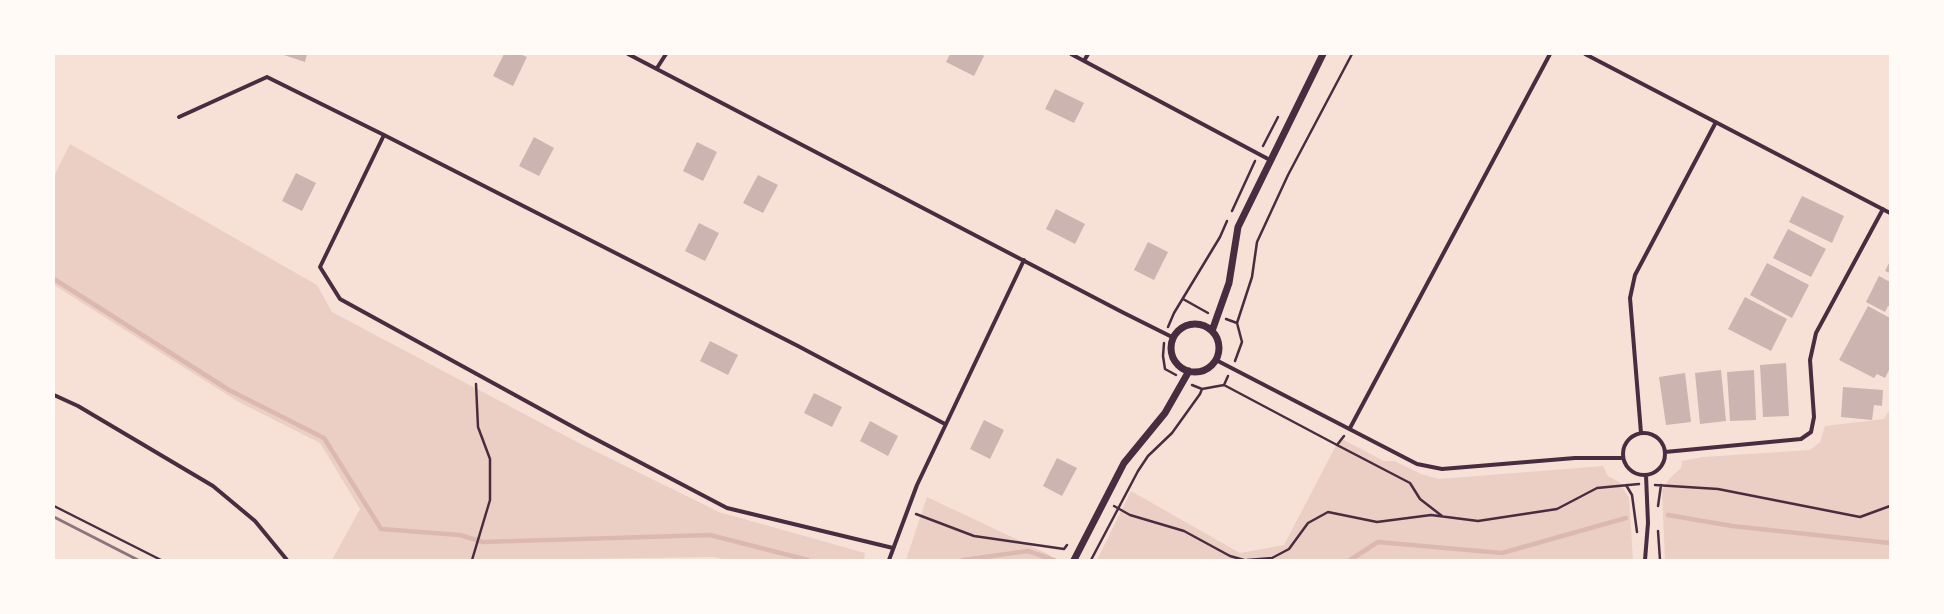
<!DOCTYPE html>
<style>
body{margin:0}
#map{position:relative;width:1944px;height:614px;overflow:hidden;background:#f7e1d7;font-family:"IBM Plex Sans",sans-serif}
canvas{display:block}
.frame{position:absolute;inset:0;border:55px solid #fffaf5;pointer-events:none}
</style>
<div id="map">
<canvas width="1944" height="614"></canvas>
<div class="frame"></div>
</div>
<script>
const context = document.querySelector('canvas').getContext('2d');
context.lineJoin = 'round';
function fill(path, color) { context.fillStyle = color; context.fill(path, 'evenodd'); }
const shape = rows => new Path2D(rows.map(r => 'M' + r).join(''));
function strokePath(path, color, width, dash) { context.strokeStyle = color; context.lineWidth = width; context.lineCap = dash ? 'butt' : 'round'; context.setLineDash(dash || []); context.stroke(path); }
fill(shape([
 [70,144,317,285,332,312,579,443,719,512,865,553,864,560,726,560,714,557,519,560,332,560,360,509,320,443,237,401,54,285,54,176],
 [1890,409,1890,560,1665,560,1662,490,1670,478,1681,468,1682,461,1703,457,1810,450,1820,442,1825,426,1884,419],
 [1340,438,1384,461,1395,461,1421,474,1439,479,1603,466,1608,476,1619,482,1629,498,1633,560,1097,560,1131,491,1240,553,1284,545],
 [927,497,1050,555,1047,560,906,560]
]), '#ebcfc5');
strokePath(shape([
 [54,279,229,390,324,438,381,529,460,535,483,542,710,535,808,560],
 [1668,515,1732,526,1890,543],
 [963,560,1028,551,1054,560],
 [1350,560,1378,542,1502,553,1626,518]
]), '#dcb8b0', 4.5);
fill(shape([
 [281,54,307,54,305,62],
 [504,54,520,54,527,57,513,86,493,76],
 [950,54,981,54,984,56,974,76,946,62],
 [1055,89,1084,103,1074,123,1045,109],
 [534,137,554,148,539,176,519,166],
 [697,142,717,152,703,181,683,171],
 [296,173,316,183,302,211,282,201],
 [758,175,778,185,763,213,743,203],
 [1802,196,1844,216,1832,243,1789,222],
 [1056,209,1085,224,1075,244,1046,229],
 [699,223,719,233,705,261,685,251],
 [1788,229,1826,249,1811,277,1773,258],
 [1148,242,1168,252,1154,280,1134,270],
 [1890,261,1890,273,1885,271],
 [1767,263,1809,285,1792,318,1750,295],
 [1879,276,1890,282,1890,307,1888,306,1885,312,1866,302],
 [1745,297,1787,319,1771,351,1728,329],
 [1868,306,1890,318,1890,368,1885,378,1877,374,1874,378,1839,360],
 [710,341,738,355,728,375,700,361],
 [1786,363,1789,416,1763,417,1760,365],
 [1721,370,1726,421,1700,424,1695,373],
 [1754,370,1756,420,1730,421,1727,372],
 [1685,373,1691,422,1666,425,1659,377],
 [1843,387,1883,390,1882,406,1874,405,1872,420,1841,417],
 [814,393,842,407,832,427,804,413],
 [984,420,1004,430,990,459,970,449],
 [870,421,898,436,888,456,860,441],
 [1057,458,1077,468,1062,496,1043,486]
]), '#ccb4b1');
strokePath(shape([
 [1263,146,1278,117],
 [1232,211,1255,161],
 [1183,299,1208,313],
 [1226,319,1237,323,1242,342,1235,361],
 [1237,323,1252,277,1257,242,1288,175,1352,54],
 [1168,327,1174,313,1220,237,1227,221],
 [1164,343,1163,356,1165,369,1176,375],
 [1224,385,1228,376],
 [1202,389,1224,385,1337,445],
 [1344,436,1337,445,1410,483,1420,499,1442,516],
 [1626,485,1632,495,1637,532],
 [1655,485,1718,489,1860,517,1890,506],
 [54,506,161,560],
 [1114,506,1130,515,1184,531,1230,556,1244,560],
 [1658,506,1661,485],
 [916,514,974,536,1064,549,1067,545],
 [1658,531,1660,560],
 [472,560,490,500,490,459,478,427,476,384],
 [1091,560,1138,471,1148,456,1172,433,1200,394,1202,389,1192,385],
 [1247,560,1272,558,1289,549,1308,523,1328,512,1377,522,1431,515,1478,521,1557,509,1597,488,1639,484]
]), '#4a2c40', 2.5);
strokePath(shape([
 [628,54,1122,312,1174,338],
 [1071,54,1270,160],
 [1585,54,1890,213],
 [1084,61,1088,54],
 [657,68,666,54],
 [179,117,267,77,384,135,798,346,945,424],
 [384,135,320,267,340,299,586,434,727,508,893,548],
 [1216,360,1417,464,1442,469,1575,458,1623,458],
 [54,395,78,406,213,486,255,521,287,560],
 [1350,428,1550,54],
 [1641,433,1630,298,1635,275,1716,122],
 '1623 454a21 21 0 1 1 42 0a21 21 0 1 1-42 0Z',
 [1665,452,1801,439,1811,432,1814,417,1810,360,1816,333,1883,209],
 [889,560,917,485,1024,260],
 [1645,560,1648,523,1646,475]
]), '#4a2c40', 4);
strokePath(shape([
 '1171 348a24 24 0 1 1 48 0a24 24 0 1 1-48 0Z',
 [1212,331,1229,283,1238,227,1323,54],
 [1074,560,1124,463,1165,413,1189,371]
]), '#4a2c40', 7);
strokePath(shape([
 [54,517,138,560]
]), '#8f747c', 3);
</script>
